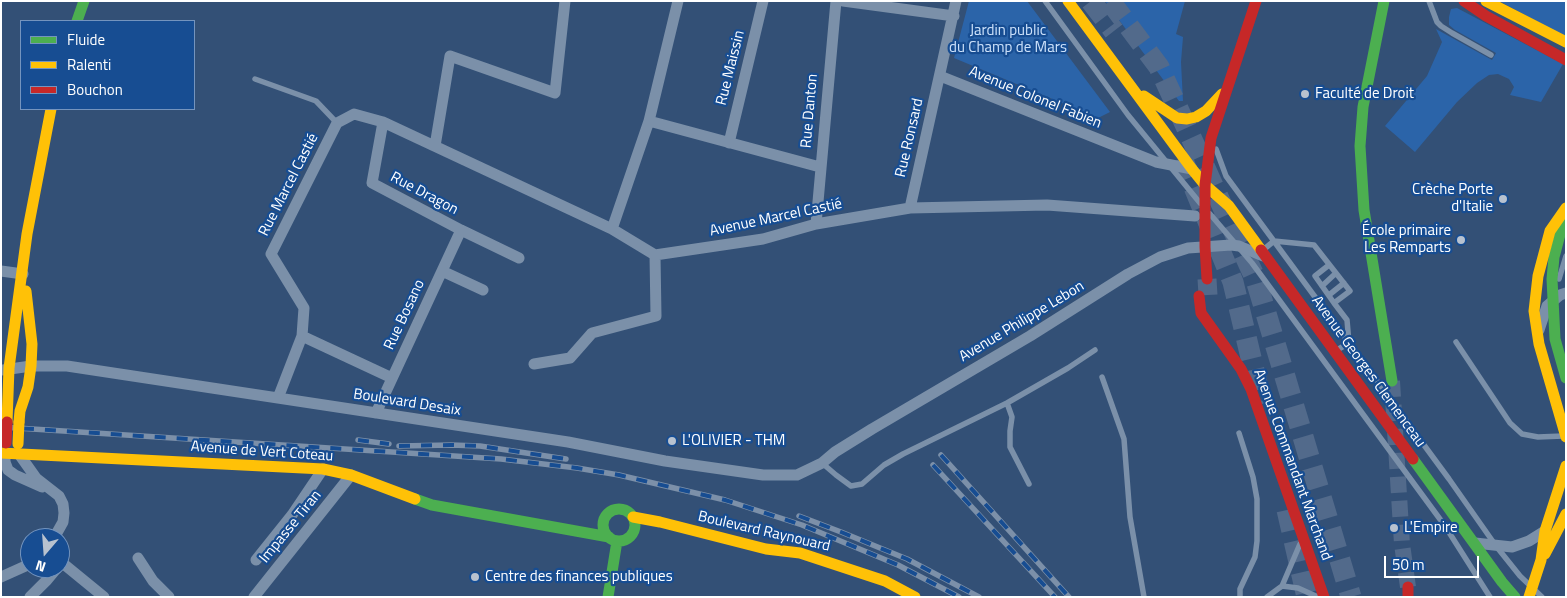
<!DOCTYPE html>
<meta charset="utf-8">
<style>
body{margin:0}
#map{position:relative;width:1567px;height:598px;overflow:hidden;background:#335076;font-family:"Titillium Web",sans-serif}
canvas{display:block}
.frame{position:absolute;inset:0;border:2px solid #fff;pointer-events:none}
.legend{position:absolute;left:20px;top:20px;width:175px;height:90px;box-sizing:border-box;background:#174d92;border:1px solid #7494be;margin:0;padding:6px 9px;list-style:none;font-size:15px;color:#fff}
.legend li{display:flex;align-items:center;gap:10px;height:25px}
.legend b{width:25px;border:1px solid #7494be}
.north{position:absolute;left:20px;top:528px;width:50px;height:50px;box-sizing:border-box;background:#174d92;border:1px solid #7494be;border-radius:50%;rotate:198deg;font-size:14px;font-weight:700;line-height:20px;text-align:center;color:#fff}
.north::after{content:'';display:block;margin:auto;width:18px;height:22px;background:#b8c2cf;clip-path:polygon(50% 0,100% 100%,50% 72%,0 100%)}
.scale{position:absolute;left:1384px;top:556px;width:95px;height:22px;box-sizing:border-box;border:2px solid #fff;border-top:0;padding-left:6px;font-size:15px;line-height:18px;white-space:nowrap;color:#fff;-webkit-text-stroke:4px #174d92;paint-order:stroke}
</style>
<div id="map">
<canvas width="1567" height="598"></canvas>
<div class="frame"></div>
<ul class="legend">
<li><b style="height:6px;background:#4caf50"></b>Fluide</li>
<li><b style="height:6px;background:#ffc107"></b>Ralenti</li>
<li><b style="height:6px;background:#c62828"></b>Bouchon</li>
</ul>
<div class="north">N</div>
<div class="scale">50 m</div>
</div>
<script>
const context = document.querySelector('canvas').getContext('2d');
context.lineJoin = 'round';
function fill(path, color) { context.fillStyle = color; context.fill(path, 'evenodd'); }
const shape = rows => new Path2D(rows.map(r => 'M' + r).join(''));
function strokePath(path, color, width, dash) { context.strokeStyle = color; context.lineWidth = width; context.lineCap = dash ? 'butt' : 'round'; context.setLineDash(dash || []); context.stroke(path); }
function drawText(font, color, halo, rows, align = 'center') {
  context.font = font + ' "Titillium Web",sans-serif'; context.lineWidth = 4.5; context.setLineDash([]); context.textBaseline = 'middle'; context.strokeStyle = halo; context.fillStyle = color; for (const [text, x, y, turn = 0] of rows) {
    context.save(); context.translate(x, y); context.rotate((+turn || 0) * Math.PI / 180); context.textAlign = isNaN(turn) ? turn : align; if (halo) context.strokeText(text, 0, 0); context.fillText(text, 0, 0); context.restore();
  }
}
fill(shape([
 [969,1,1027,1,1110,112,1098,118,954,58],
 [1105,1,1185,1,1176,34,1183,37,1181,62,1183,101,1179,101],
 [1499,1,1566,1,1566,37],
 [1457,8,1563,64,1541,102,1510,95,1514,87,1509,79,1498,74,1489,75,1477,83,1457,102,1415,152,1385,126,1427,76,1442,42,1436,29,1492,60,1496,53,1455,30,1449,25,1449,17,1451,9]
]), '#2b64a9');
strokePath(shape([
 [1392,381,1402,544,1408,587]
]), '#526a8b', 16, [16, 8]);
strokePath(shape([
 [1207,279,1208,295]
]), '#526a8b', 19, [19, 9]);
strokePath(shape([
 [1091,1,1114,31],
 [1110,1,1159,67,1256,280,1351,597],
 [1182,158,1233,282,1262,404],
 [1287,510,1307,597]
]), '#526a8b', 21, [21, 11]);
strokePath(shape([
 [1045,1,1128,115,1200,203],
 [1429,1,1437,22,1441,26,1452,33,1491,55],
 [255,79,316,101,337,123],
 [1216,149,1226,176,1449,479,1496,546,1520,576,1542,597],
 [1210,214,1252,263,1445,526,1490,597],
 [1263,250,1274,241,1314,245,1350,291,1334,303,1347,320,1349,343,1337,350],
 [1329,265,1315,276,1334,303],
 [1559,279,1566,256],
 [1322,286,1336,273],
 [1329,295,1344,283],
 [1456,342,1510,423,1522,434,1538,437,1563,436],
 [1102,377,1124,439,1130,517,1144,597],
 [1007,403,1012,417,1010,431,1010,447,1029,484],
 [1239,433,1253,477,1257,499,1257,541,1255,557,1240,589,1240,597],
 [822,463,836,475,851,486,862,484,884,465,903,454,1007,403,1068,368,1095,350],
 [1282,586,1298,588,1318,597],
 [1267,597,1282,586,1300,544]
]), '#7b90a9', 5.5);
strokePath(shape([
 [843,1,954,16],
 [940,76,1156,162,1192,169],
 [649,121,820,167],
 [383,122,372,183,461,230,519,258],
 [729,143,763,1],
 [435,146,450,56,555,93,565,1],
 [910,208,956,1],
 [816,224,836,1],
 [612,229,649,121,678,1],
 [1,271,23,274],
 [442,271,483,290],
 [1539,330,1547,306,1560,295,1566,293],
 [302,336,392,378],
 [534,364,570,358,592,333,656,316,655,255],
 [3,370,31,366,67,366,568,442,665,461,763,475,797,475,822,463,835,452,872,429,1030,336,1128,274,1160,257,1188,248,1231,245,1239,246,1263,256],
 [278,398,302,336,304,308,271,254,337,123,354,114,383,122,612,229,655,255,763,239,816,224,910,208,1047,205,1195,216],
 [376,413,461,230],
 [5,454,5,462,8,470,15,475,42,487],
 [19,454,36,478,59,496,63,504,64,513,63,522,54,538],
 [1475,543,1512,547,1529,541,1545,531],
 [138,558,153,581,169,597],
 [256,560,292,515,323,469],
 [60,561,104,597],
 [1,577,30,564],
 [30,597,47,580,57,568],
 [254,597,351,475]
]), '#7b90a9', 11);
strokePath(shape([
 [1384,1,1363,107,1360,146,1364,210,1392,381],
 [77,21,84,1],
 [1563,223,1554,257,1552,279,1555,339,1566,378],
 [1413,459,1502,582,1515,597],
 [415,499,432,505,609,537],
 '603 525a16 16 0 1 1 32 0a16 16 0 1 1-32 0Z',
 [608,597,617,541]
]), '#4caf50', 11);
strokePath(shape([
 [1068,1,1192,169,1205,185,1229,206,1261,250],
 [1486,1,1566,42],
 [1144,96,1177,118,1187,119,1196,117,1206,111,1222,94],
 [1566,208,1550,231,1538,276,1534,311,1539,344,1566,437],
 [7,422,9,368,27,234,51,109],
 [19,422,20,411,28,387,31,366,32,344,26,291],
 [1,453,323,469,351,475,415,499],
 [633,517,660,522,766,549,800,553,885,581,915,597],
 [1545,554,1566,514],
 [1529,597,1541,560,1545,531,1566,466]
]), '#ffc107', 11);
strokePath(shape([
 [1464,1,1486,16,1566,60],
 [1261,250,1413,459],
 [1207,279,1205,247,1205,185,1211,138,1256,1],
 [1199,296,1201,313,1241,369,1251,389,1324,597],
 [1408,587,1408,597]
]), '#c62828', 11);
const rail = shape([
 [1,427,501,459,577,468,619,475,725,500,802,525,898,565,959,597],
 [358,440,389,444],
 [399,446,451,445,480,446,566,459],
 [941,455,1069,597],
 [933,465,1055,597],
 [799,516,841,532,907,559,979,597]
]);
strokePath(rail, '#7c90a9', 5.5);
strokePath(rail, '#174d92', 4, [11]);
strokePath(shape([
 [18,444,19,422]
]), '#ffc107', 11);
strokePath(shape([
 [6,443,7,422]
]), '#c62828', 11);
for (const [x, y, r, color] of [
 [1305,94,5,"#b8c2cf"],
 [1503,199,5,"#b8c2cf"],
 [1461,240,5,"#b8c2cf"],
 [672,441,5,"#b8c2cf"],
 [1394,528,5,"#b8c2cf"],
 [475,577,5,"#b8c2cf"]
]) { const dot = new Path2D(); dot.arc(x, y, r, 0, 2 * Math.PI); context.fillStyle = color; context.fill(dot); strokePath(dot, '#174d92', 2); }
drawText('15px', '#cde2fb', '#174d92', [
 ["Jardin public",1008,31],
 ["du Champ de Mars",1008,48]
]);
drawText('15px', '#fff', '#174d92', [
 ["Rue Maissin",731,68,-76],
 ["Avenue Colonel Fabien",1035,98,22],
 ["Rue Danton",810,111,-85],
 ["Rue Ronsard",910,138,-77],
 ["Rue Marcel Castié",289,185,-63],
 ["Rue Dragon",424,194,28],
 ["Avenue Marcel Castié",776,218,-12],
 ["Rue Bosano",405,315,-65],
 ["Avenue Philippe Lebon",1022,322,-31],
 ["Avenue Georges Clemenceau",1368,372,54],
 ["Boulevard Desaix",407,403,9],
 ["Avenue de Vert Coteau",262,452,4],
 ["Avenue Commandant Marchand",1292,465,70],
 ["Impasse Tiran",291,527,-51],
 ["Boulevard Raynouard",764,532,13]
]);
drawText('15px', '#fff', '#174d92', [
 ["Faculté de Droit",1315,94],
 ["Crèche Porte",1493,190,"right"],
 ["d'Italie",1493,207,"right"],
 ["École primaire",1451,231,"right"],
 ["Les Remparts",1451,248,"right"],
 ["L'OLIVIER - THM",682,441],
 ["L'Empire",1404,528],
 ["Centre des finances publiques",485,577]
], 'left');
</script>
